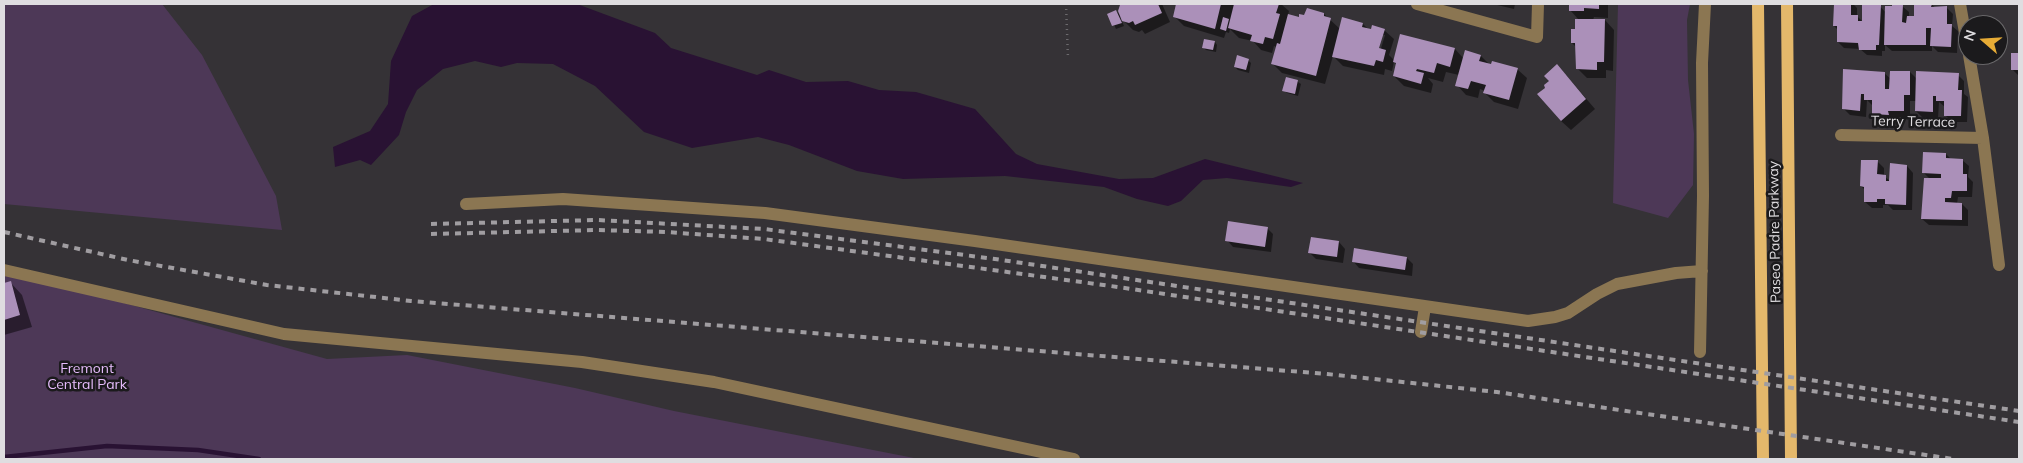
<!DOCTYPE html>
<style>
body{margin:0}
#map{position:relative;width:2023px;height:463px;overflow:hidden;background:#353236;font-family:Mulish,sans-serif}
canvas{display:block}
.frame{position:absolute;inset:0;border:5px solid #dfdde0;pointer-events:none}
.north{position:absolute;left:1958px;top:15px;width:50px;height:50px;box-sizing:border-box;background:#1b1a1c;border:1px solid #69686a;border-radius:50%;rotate:289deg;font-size:14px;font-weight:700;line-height:20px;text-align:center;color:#dfdde0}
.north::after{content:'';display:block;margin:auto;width:18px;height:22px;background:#e7ac36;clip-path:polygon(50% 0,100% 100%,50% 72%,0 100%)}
</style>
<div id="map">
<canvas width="2023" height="463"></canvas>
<div class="frame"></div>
<div class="north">N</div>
</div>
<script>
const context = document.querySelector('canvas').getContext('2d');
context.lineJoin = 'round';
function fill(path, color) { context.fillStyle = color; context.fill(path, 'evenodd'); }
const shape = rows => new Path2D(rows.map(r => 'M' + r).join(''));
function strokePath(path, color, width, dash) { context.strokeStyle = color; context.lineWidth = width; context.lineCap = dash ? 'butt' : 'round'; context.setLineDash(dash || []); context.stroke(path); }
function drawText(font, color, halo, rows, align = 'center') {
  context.font = font + ' Mulish,sans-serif'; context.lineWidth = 5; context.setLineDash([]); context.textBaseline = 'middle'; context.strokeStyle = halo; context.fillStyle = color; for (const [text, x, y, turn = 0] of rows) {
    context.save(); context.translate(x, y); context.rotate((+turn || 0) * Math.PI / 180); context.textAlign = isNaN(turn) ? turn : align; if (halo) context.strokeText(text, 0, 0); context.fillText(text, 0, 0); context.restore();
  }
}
fill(shape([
 [4,4,162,4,202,55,276,196,282,230,4,204],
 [1618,4,1690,4,1687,20,1688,80,1694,134,1693,185,1668,218,1613,203],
 [4,272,19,274,327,359,407,355,575,388,674,411,919,459,4,459]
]), '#4d3857');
fill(shape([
 [434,4,577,4,655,33,671,48,757,75,769,70,806,82,848,81,879,90,916,92,975,109,1016,154,1037,164,1119,179,1153,178,1205,159,1303,183,1291,187,1227,178,1203,180,1181,201,1168,206,1137,199,1104,187,1005,176,903,179,857,171,789,145,758,137,692,148,644,132,595,86,553,64,517,63,501,67,475,61,443,69,417,90,406,112,399,135,371,165,360,160,335,167,333,147,370,131,388,104,391,61,412,16]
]), '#291233');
fill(shape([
 [1125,4,1162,4,1170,22,1145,34,1142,30,1139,32,1133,30,1120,17,1124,26,1116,29,1109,14,1116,11,1122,17,1121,6],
 [1177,4,1281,4,1289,11,1288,15,1300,18,1324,14,1340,29,1343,19,1363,24,1369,30,1384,30,1394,39,1389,55,1395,61,1401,35,1455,49,1464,59,1481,56,1490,65,1517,69,1527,78,1518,109,1494,102,1485,93,1485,91,1480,89,1478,98,1466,95,1457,85,1459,75,1446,72,1443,82,1428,78,1433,84,1431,93,1404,86,1394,76,1397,65,1394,62,1392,71,1385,69,1384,75,1343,66,1333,56,1325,84,1282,73,1273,64,1277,47,1274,46,1272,53,1261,50,1253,41,1239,38,1230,29,1229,33,1226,32,1224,38,1184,26,1174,16],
 [1382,35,1385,35,1379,55,1377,54],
 [1493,4,1515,4,1514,9],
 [1570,4,1608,4,1608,18,1594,17,1593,20,1605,20,1614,30,1613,71,1606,70,1606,78,1587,78,1577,68,1576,47,1572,43,1579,20,1570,10],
 [1835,4,1853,4,1857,8,1857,16,1863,22,1880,6,1886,13,1902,6,1909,12,1909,17,1915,18,1916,4,1931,4,1936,8,1946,7,1953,14,1952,26,1958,31,1957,53,1938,52,1932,46,1932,51,1892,51,1885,45,1885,51,1882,51,1882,56,1867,55,1860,49,1844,48,1838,42,1838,30,1834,26],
 [1215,42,1217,45,1216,52,1206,50,1203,47],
 [2013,54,2019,54,2019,76,2012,69],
 [1248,60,1251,63,1249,73,1238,70,1235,67],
 [1910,72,1917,79,1958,75,1964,81,1964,94,1968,97,1967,122,1952,122,1945,115,1945,107,1939,102,1938,118,1922,117,1916,111,1916,101,1910,101,1910,117,1894,117,1894,121,1879,120,1873,114,1873,106,1867,100,1866,117,1850,115,1844,109,1884,73,1891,79],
 [1566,75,1595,109,1571,130,1561,121],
 [1287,79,1298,82,1301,84,1298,96,1287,93,1284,90],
 [1946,154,1952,160,1962,160,1969,166,1968,177,1973,182,1972,197,1958,197,1957,204,1962,204,1968,210,1968,226,1929,225,1922,219,1930,179,1924,173],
 [1877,161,1884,168,1884,176,1890,181,1907,166,1913,173,1912,210,1893,210,1888,205,1883,205,1883,208,1872,208,1865,202,1865,190,1861,186],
 [1267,228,1273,234,1271,252,1233,247,1227,240],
 [1339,242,1345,249,1343,263,1316,259,1309,252],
 [1355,250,1407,258,1413,264,1412,276,1359,268,1353,261],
 [10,282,22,295,32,327,4,335,4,284]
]), '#0007');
strokePath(shape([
 [4,457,107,446,198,450,259,459]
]), '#291233', 4.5);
fill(shape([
 [1122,4,1158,4,1162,13,1135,25,1133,21,1129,23,1122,21,1118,11,1120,5],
 [1176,4,1221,4,1215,29,1173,17],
 [1234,4,1279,4,1276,13,1280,14,1273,39,1265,37,1263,44,1250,41,1252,35,1228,28],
 [1569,4,1599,4,1599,9,1584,8,1584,11,1569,11],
 [1834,4,1851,4,1851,15,1858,15,1858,21,1862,21,1862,5,1881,5,1879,45,1876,45,1876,50,1859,50,1858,43,1837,42,1837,26,1833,26],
 [1892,4,1903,5,1902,22,1906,23,1907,16,1914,16,1914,4,1932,4,1931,7,1947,6,1947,24,1952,24,1951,47,1930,46,1931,28,1926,28,1926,45,1884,45,1885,6,1892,6],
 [1307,8,1324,13,1324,16,1331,18,1316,76,1271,64,1277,43,1280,44,1288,14,1299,17,1299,14,1304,15],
 [1116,10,1122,23,1112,26,1107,14],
 [1223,17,1229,19,1226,31,1220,29],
 [1342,17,1363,23,1362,27,1371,29,1372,25,1385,29,1379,48,1386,50,1383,62,1376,60,1374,66,1332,57],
 [1575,19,1605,19,1604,62,1597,62,1597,70,1576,69,1575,43,1571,43,1571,29,1575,29],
 [1400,34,1455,48,1450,67,1437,63,1434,73,1417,69,1416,71,1424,73,1421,84,1393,76,1396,63,1393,62],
 [1204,39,1215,41,1213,50,1202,48],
 [1465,50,1481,55,1479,61,1491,64,1492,61,1518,68,1509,100,1483,93,1486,85,1471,81,1468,89,1455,86],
 [2011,53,2019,53,2019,70,2011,70],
 [1237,55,1249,59,1246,70,1234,67],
 [1557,64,1586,99,1561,121,1537,94,1545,88,1544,85,1549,81,1544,76],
 [1843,69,1885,72,1885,89,1889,89,1890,71,1910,71,1910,95,1904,95,1904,111,1888,111,1889,115,1872,114,1872,100,1864,100,1864,94,1861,94,1860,111,1842,109],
 [1916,71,1959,73,1958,90,1962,90,1961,116,1944,116,1944,101,1936,101,1936,96,1933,96,1933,112,1915,111],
 [1286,77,1298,80,1295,94,1282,91],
 [1923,152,1946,153,1946,158,1963,159,1963,174,1967,174,1967,191,1952,191,1951,198,1945,198,1945,202,1962,203,1962,220,1921,219,1924,178,1941,178,1941,174,1922,173],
 [1861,160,1878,160,1877,174,1886,175,1886,181,1889,181,1890,163,1907,165,1906,205,1885,204,1885,199,1877,199,1877,202,1864,202,1864,187,1860,186],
 [1228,221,1268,227,1265,247,1225,241],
 [1311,237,1339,241,1337,257,1308,253],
 [1354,248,1407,257,1405,270,1352,262],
 [11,281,20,315,4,320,4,283]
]), '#ab90b9');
strokePath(shape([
 [1066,4,1068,58]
]), '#6c6a6d', 2.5, [1, 4]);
strokePath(shape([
 [1417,4,1537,37,1538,4],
 [1960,4,1968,50],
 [1969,55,1983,138,1999,265],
 [1841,135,1983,138],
 [466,204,563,199,765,213,975,241,1528,321,1555,317,1568,313,1597,294,1617,284,1676,273,1702,271],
 [4,270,284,334,582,362,714,382,1074,459],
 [1421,332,1425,307],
 [1700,352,1703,196,1702,63,1705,4]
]), '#8b7652', 12);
strokePath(shape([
 [1758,4,1763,459],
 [1787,4,1791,459]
]), '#e4b86b', 12);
strokePath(shape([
 [431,224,597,220,764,229,995,259,2019,411],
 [4,232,128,260,267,285,411,301,1327,374,1497,392,1953,459],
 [431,234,597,230,666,232,764,239,1118,287,2019,422]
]), '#a09da1', 4, [6, 6]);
drawText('14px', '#dfdde0', '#1b1a1c', [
 ["Terry Terrace",1913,122,1],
 ["Paseo Padre Parkway",1775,232,-91]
]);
drawText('14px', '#e6bcfc', '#1b1a1c', [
 ["Fremont",87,369],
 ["Central Park",87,385]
]);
</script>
